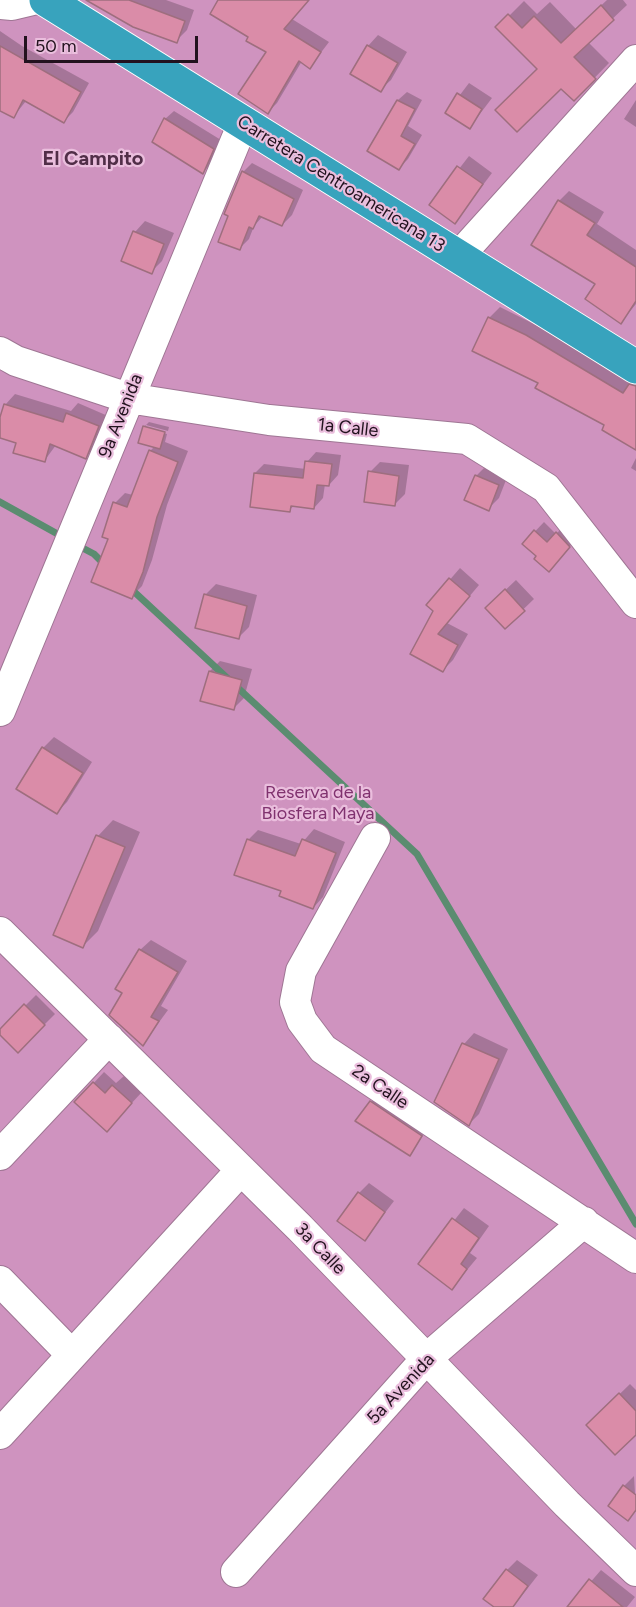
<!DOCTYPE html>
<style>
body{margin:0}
#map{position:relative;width:636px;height:1607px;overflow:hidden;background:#eabedd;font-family:Figtree,sans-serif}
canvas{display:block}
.scale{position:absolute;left:24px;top:36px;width:174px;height:27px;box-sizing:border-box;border:3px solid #22121e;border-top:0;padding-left:8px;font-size:18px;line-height:21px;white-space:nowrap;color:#22121e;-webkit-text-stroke:4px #eabedd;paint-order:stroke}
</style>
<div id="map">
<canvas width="636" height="1607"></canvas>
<div class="scale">50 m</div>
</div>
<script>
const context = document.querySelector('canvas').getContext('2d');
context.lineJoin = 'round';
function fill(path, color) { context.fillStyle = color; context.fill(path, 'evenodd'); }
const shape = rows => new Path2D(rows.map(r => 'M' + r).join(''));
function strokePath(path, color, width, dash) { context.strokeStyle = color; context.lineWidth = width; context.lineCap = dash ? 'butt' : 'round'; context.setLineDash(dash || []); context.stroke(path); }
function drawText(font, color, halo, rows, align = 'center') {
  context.font = font + ' Figtree,sans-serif'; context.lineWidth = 4.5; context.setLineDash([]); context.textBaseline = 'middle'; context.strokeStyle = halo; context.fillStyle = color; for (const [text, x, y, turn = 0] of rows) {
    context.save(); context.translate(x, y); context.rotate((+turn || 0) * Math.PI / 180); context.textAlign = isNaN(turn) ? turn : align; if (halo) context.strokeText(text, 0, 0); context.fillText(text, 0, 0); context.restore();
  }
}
fill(shape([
 [0,0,636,0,636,1607,0,1607]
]), '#cf93bf');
fill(shape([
 [105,0,166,0,194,10,187,30,176,41],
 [220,0,308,0,292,19,329,42,310,67,302,61,277,103,268,112,268,51,250,36],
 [607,0,623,0,627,5,588,42,609,63,574,99,498,27,524,1,537,14,550,2,576,29],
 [0,31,22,46,89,83,73,112,64,121,26,101,14,116,0,109],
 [378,35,407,52,391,80,380,90,368,46],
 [469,83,492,98,470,127,447,112],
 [407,92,422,100,408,126,422,135,408,159,399,168,369,150,398,100],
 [636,100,636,127,624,119],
 [174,111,221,140,212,163,203,172,165,119],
 [469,156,492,173,455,222,431,205],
 [252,163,303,190,292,215,282,225,263,216,254,226,249,239,240,248,243,172],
 [569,191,604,212,597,224,636,250,636,304,621,322,597,283,559,201],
 [145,221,174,233,162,261,151,272,135,232],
 [500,307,536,325,636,382,636,448,607,425,540,382,489,318],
 [15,394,71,411,78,403,108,416,96,446,85,457,56,445,45,460,18,442,0,437,0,422,5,405],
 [149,422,169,427,168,431,146,425],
 [146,425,146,428,167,434,165,442,188,451,167,505,152,560,142,586,131,597,110,538,115,503,125,493,133,495,150,451,155,446,144,427],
 [316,452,341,455,338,475,329,485,325,484,323,498,314,508,295,505,289,510,255,473,264,464,306,469,307,462],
 [636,458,636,471,631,468],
 [380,462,409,465,405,494,395,504,370,472],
 [487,465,508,475,499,498,488,509,476,476],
 [544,522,556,534,565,525,578,537,549,570,524,543],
 [460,568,479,585,447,623,468,634,453,660,443,670,412,653,435,611,428,605],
 [516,580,534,599,505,627,497,598],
 [216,584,257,595,249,627,238,638,205,595],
 [220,661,252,669,244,698,233,709,210,671],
 [54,737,92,762,67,802,57,812,43,748],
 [113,820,140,832,98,931,83,946,98,836],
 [314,829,345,842,323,897,313,908,283,890,248,840,258,830,301,844],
 [151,940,187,961,161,1006,168,1010,143,1044,124,993,140,950],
 [36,995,55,1014,18,1051,0,1031],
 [474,1033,508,1049,479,1114,469,1124,464,1044],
 [104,1072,116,1083,124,1076,142,1092,117,1119,76,1102],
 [381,1091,431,1125,409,1154,371,1102],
 [369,1183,394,1201,365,1239,359,1193],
 [464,1208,489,1226,470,1253,477,1258,452,1288,420,1264],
 [630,1384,636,1390,636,1433,588,1425],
 [634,1476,636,1511,628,1519,624,1486],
 [517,1560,538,1575,513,1607,496,1607,507,1570],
 [601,1570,635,1597,627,1607,583,1607,575,1600]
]), '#0003');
strokePath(shape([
 [0,502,63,537],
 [75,544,94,554,105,565],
 [129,587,417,854,636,1224]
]), '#5b8c70', 7);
const building = shape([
 [86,0,129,0,185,21,177,43,133,27,86,0],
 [218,0,309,0,284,29,321,52,310,69,299,61,268,114,238,94,266,52,246,41,248,37,210,14,218,0],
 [601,5,614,20,574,57,596,79,574,101,561,89,517,132,495,110,537,69,495,27,508,14,522,28,534,16,561,43,601,5],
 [367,45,398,63,381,92,350,74,367,45],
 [0,46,81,92,64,123,23,100,14,118,0,111,0,46],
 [457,93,482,109,470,129,445,113,457,93],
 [397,100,415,109,401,136,415,144,399,170,367,151,397,100],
 [164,118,214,149,203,174,152,142,164,118],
 [457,166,483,184,455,224,429,205,457,166],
 [242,171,294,199,282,226,259,216,253,229,249,227,240,250,218,242,228,216,224,214,242,171],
 [558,200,595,223,587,235,636,267,636,301,621,324,585,299,595,284,531,245,558,200],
 [133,231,164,244,152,274,121,261,133,231],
 [488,317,526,335,623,393,629,384,636,386,636,450,602,430,604,425,535,388,538,383,472,351,488,317],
 [4,404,63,422,66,413,99,426,86,459,50,444,45,462,13,453,16,443,0,438,0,417,4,404],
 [143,426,165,432,160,449,138,443,143,426],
 [149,450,178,462,157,517,143,572,132,599,91,582,108,539,102,537,113,502,127,507,149,450],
 [305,461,332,464,329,486,317,485,314,509,291,506,290,512,250,507,254,473,303,478,305,461],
 [368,471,399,476,395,506,364,502,368,471],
 [475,475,499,485,489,511,464,500,475,475],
 [534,530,547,542,556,532,570,547,549,572,534,559,536,556,522,544,534,530],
 [449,578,470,596,438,634,458,645,443,672,410,654,433,611,426,605,449,578],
 [505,589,525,611,505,629,485,608,505,589],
 [204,594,247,606,239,639,195,628,204,594],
 [209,671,242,680,234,710,200,701,209,671],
 [42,747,83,773,57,814,16,789,42,747],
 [96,835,125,847,83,948,53,935,96,835],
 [247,839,295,856,302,839,336,853,313,909,279,896,281,891,234,875,247,839],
 [139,949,178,972,151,1017,159,1021,143,1046,109,1015,122,993,115,989,139,949],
 [24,1004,45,1025,18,1053,0,1035,0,1029,24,1004],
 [462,1043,499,1059,469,1126,434,1102,462,1043],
 [93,1082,105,1093,112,1085,132,1103,107,1132,74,1102,93,1082],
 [370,1101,422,1136,410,1156,355,1121,370,1101],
 [358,1192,385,1212,365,1241,337,1221,358,1192],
 [452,1218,479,1238,461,1264,467,1269,452,1290,418,1264,452,1218],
 [619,1393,636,1411,636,1435,615,1455,586,1425,619,1393],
 [623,1485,636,1495,636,1510,628,1521,608,1506,623,1485],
 [506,1569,528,1586,513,1607,494,1607,483,1599,506,1569],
 [589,1579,623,1607,567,1607,589,1579]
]);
fill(building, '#da8ca8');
strokePath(building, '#9e6e7e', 1.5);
const minor = shape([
 [0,4,12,5,33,0],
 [458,257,636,60],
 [0,352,16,361,128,398,269,420,467,439,546,488,636,603],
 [0,711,243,123],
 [375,838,301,971,295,1002,302,1021,323,1049,636,1258],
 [0,932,300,1228,567,1504,636,1571],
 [0,1155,109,1039],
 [0,1281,72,1355],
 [0,1434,241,1170],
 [236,1572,426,1359,584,1222]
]);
const highway = shape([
 [46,0,636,367]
]);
strokePath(minor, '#9f7694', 32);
strokePath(highway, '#fff', 35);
strokePath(minor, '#fff', 30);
strokePath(highway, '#38a3bd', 33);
drawText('18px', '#22121e', '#eabedd', [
 ["Carretera Centroamericana 13",341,184,32],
 ["9a Avenida",121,416,-68],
 ["1a Calle",348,428,6],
 ["2a Calle",380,1087,34],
 ["3a Calle",320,1249,46],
 ["5a Avenida",401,1389,-47]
]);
drawText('18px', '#80326f', '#eabedd', [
 ["Reserva de la",318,793],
 ["Biosfera Maya",318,814]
]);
drawText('bold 20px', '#512e48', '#eabedd', [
 ["El Campito",93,159]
]);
</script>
